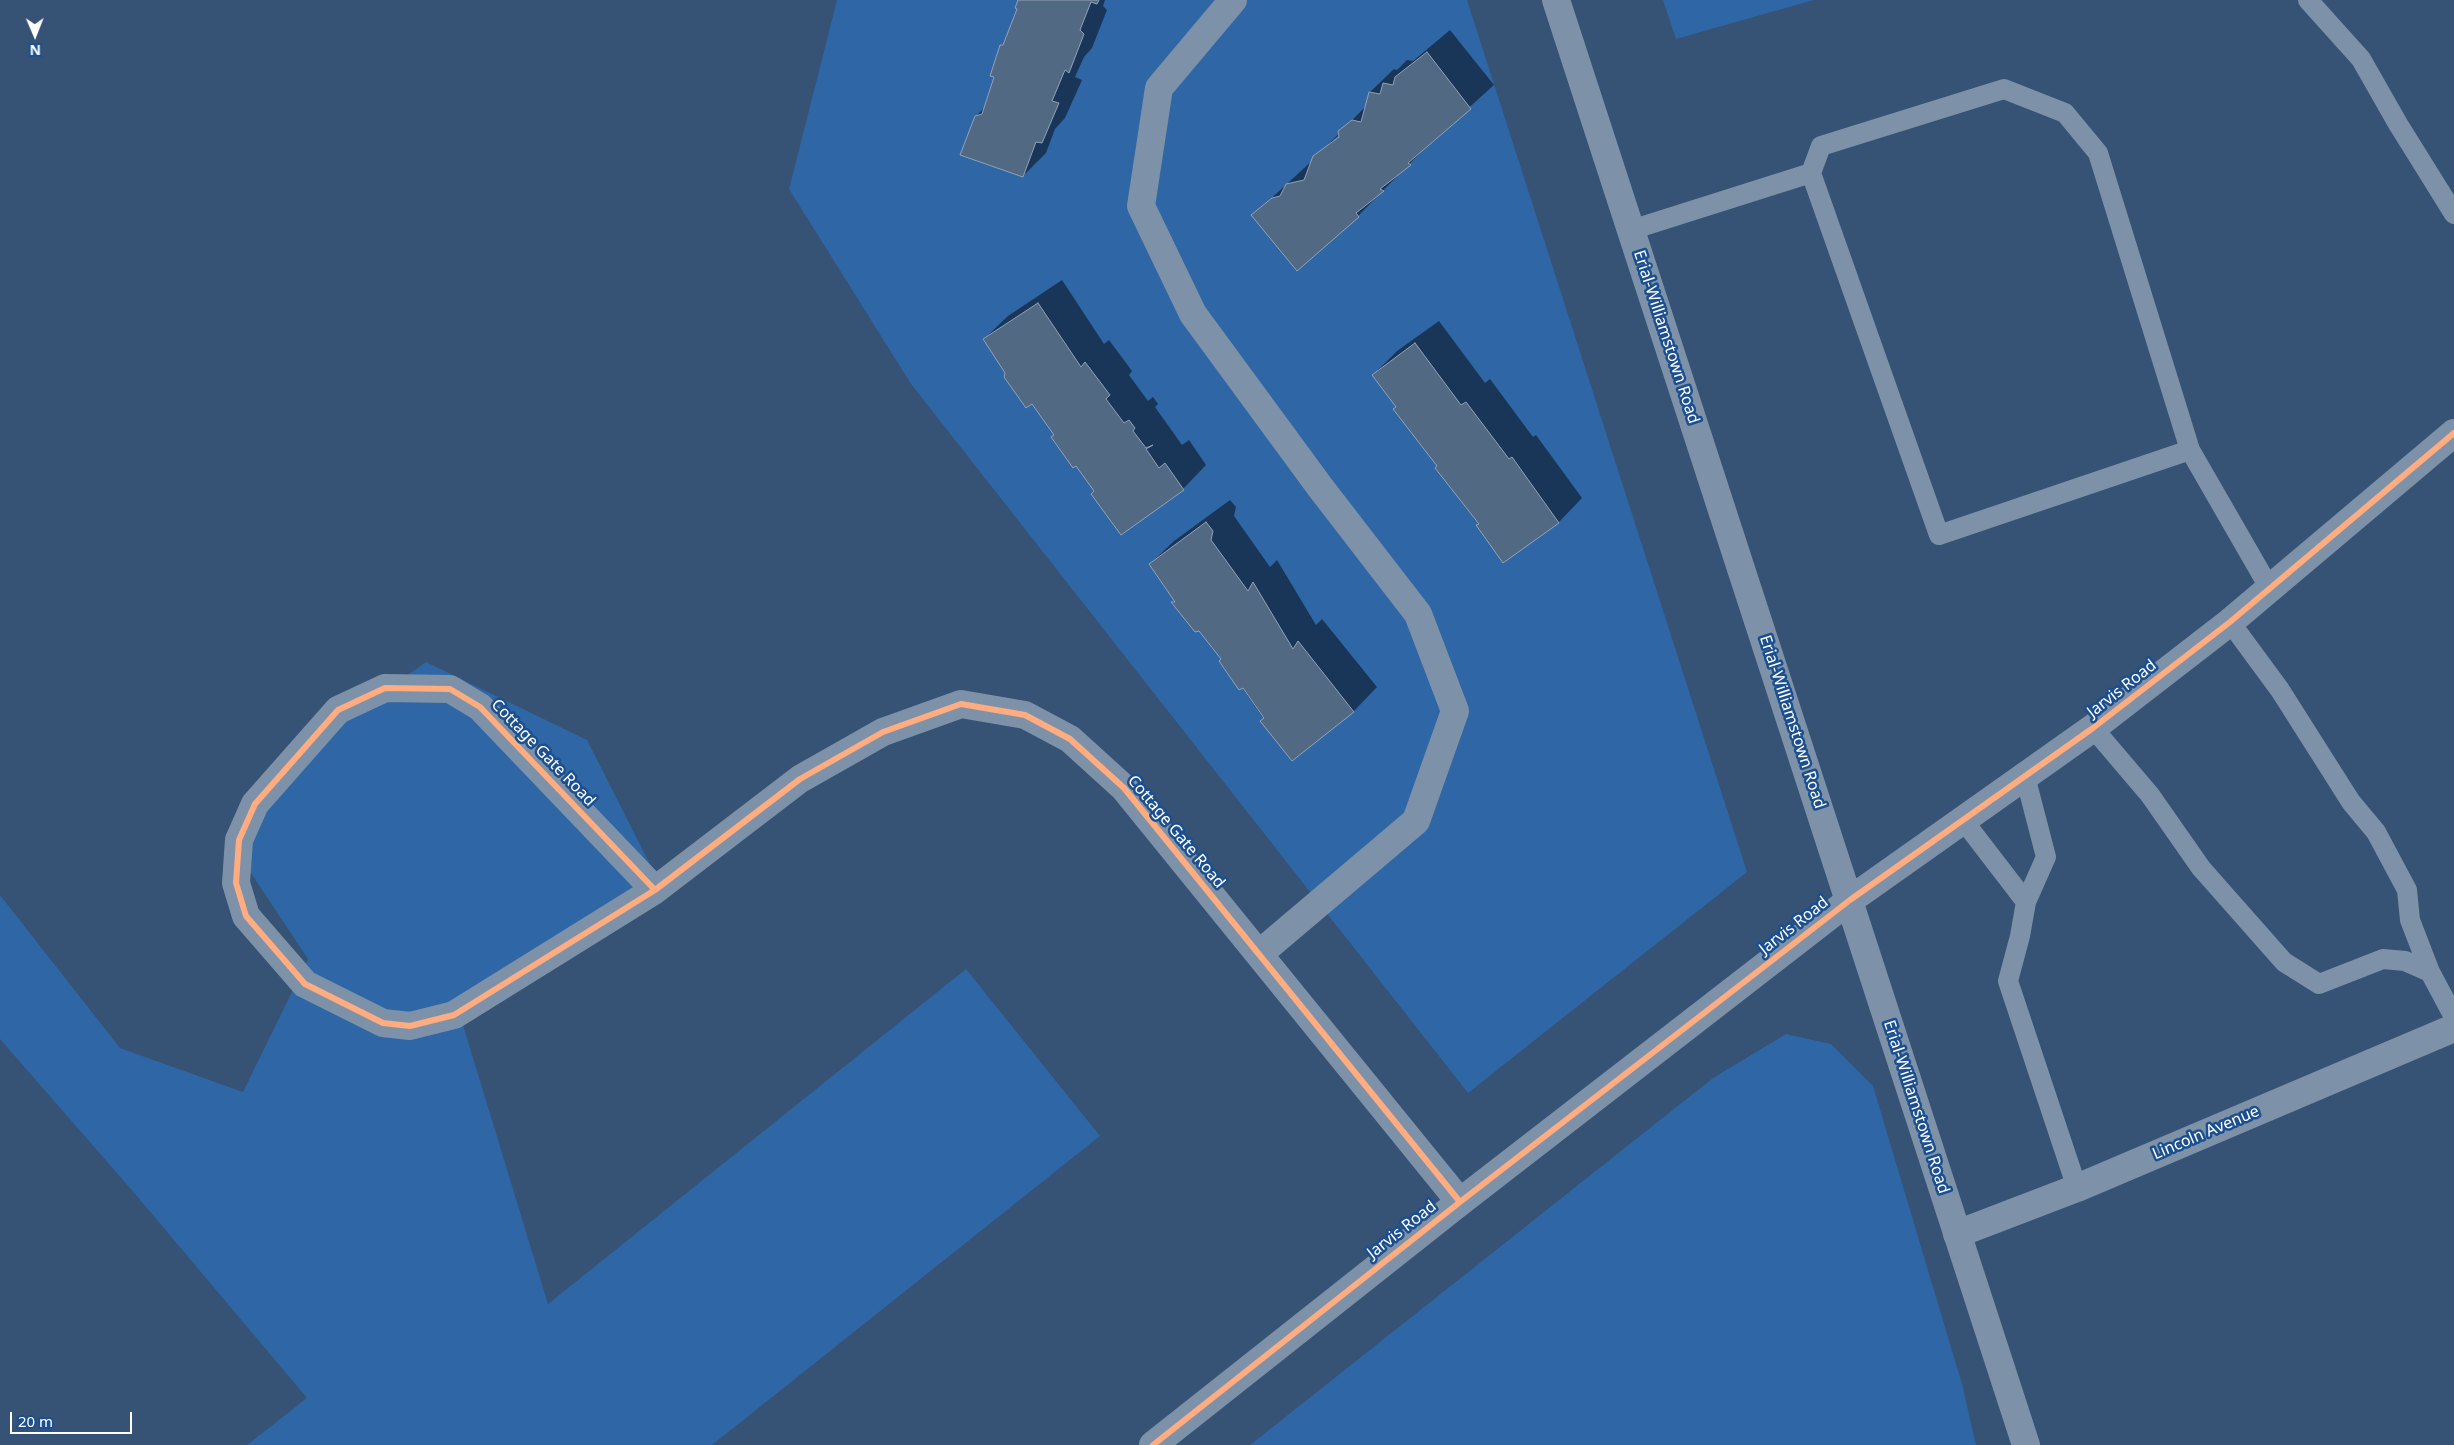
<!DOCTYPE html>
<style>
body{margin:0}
#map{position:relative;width:2454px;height:1445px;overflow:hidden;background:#365274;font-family:"Noto Sans",sans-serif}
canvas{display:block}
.north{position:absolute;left:10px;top:10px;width:50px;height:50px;-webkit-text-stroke:4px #1b4f8f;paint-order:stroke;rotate:179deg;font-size:14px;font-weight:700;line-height:20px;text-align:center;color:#fff}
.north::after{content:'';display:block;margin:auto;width:18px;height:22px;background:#fff;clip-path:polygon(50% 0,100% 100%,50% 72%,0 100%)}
.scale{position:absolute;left:10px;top:1412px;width:122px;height:22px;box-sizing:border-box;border:2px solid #fff;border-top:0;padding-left:6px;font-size:15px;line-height:18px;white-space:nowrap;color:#fff;-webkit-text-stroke:4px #1b4f8f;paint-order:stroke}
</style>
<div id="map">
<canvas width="2454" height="1445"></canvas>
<div class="north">N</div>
<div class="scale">20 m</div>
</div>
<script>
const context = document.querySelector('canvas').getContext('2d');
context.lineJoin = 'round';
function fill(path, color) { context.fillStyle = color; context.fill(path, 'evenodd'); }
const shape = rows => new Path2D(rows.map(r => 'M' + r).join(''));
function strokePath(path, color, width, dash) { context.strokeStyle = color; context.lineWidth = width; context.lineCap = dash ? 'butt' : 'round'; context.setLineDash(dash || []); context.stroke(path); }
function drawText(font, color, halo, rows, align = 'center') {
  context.font = font + ' "Noto Sans",sans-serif'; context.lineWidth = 5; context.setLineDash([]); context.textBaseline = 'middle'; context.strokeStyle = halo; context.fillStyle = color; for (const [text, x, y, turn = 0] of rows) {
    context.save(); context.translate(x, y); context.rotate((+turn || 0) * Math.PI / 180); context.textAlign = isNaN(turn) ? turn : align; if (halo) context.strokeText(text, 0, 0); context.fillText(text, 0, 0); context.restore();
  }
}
fill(shape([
 [837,0,1467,0,1747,872,1468,1093,911,384,789,189],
 [1663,0,1814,0,1676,39],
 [426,662,587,740,658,880,456,1002,548,1304,966,969,1100,1136,712,1445,247,1445,307,1398,136,1195,0,1039,0,895,120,1048,243,1092,308,959,243,861,285,762],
 [1786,1034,1831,1044,1873,1086,1962,1384,1976,1445,1250,1445,1713,1078]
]), '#2f66a5');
fill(shape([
 [1019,0,1105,0,1103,6,1107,10,1092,48,1084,57,1075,77,1082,80,1065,118,1055,129,1046,153,1023,176,976,116,986,106,995,76,1001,46,1007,40,1019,8],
 [1450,30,1494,85,1433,140,1358,216,1350,222,1253,215,1313,160,1367,105,1370,92,1394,69,1397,70,1407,60,1413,61],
 [1343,132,1344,134,1333,143,1333,140],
 [1062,280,1104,344,1109,340,1132,371,1129,375,1148,401,1153,397,1158,404,1155,407,1182,445,1189,440,1206,465,1183,489,1096,491,1032,402,1007,373,984,339,1008,316],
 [1439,321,1485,383,1490,379,1533,437,1536,435,1582,498,1559,522,1503,561,1480,523,1373,375,1397,351],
 [1230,500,1236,507,1234,516,1270,567,1277,560,1316,625,1322,619,1377,687,1354,711,1292,759,1222,659,1200,630,1195,631,1173,602,1175,600,1150,564,1174,541]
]), '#0007');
const building = shape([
 [1018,0,1099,0,1097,4,1091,2,1080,30,1084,34,1069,73,1065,70,1052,101,1059,103,1042,143,1036,142,1023,177,960,155,975,116,982,114,994,77,990,76,1000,45,1003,45,1017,9,1015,8,1018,0],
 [1427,52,1471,109,1408,163,1411,165,1380,189,1384,191,1356,213,1359,217,1297,271,1251,215,1272,198,1280,196,1286,184,1304,180,1313,156,1339,137,1338,131,1352,120,1361,122,1369,92,1380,94,1383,83,1393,85,1395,77,1427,52],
 [1038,303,1081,367,1085,362,1110,395,1106,399,1124,423,1129,420,1135,428,1133,431,1146,448,1153,445,1146,449,1159,468,1165,463,1184,490,1121,535,1091,494,1094,491,1076,466,1073,468,1051,437,1054,435,1032,404,1026,408,1004,377,1005,373,983,339,1038,303],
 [1415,343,1461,405,1466,402,1509,459,1512,457,1559,523,1503,563,1476,525,1479,524,1435,468,1437,466,1393,409,1396,407,1372,375,1415,343],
 [1206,522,1213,531,1211,540,1248,591,1253,582,1293,649,1298,641,1354,712,1292,761,1260,721,1264,718,1243,688,1239,690,1219,661,1221,659,1199,631,1195,632,1171,602,1175,602,1149,564,1206,522]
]);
fill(building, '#526984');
strokePath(building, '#92a2b6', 1);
strokePath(shape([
 [2308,0,2361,59,2398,124,2454,214],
 [1811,173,1821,146,2004,89,2065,113,2098,153,2190,450],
 [1631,230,1811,173,1939,535,2190,450,2270,589],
 [2230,622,2280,690,2351,802,2376,832,2407,890,2410,920,2430,972,2454,1017],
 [2093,728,2150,795,2201,868,2284,962,2319,984,2383,959,2405,961,2430,972],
 [2025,776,2046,857,2026,902,2020,936,2008,981,2077,1188],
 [1963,820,2026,902]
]), '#7d92a8', 20);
strokePath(shape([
 [1233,0,1159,88,1141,206,1193,314,1320,487,1418,614,1455,711,1416,821,1259,954],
 [655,890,480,707,450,689,385,688,338,710,255,804,239,840,236,883,246,916,305,984,383,1023,410,1026,454,1015,655,890,800,779,883,732,961,704,1025,715,1070,739,1124,788,1460,1202],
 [1957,1234,2077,1188,2454,1028]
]), '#7d92a8', 28);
strokePath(shape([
 [1556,0,2026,1445],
 [1153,1445,1460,1202,1850,900,2093,728,2230,622,2454,433]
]), '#7d92a8', 28);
strokePath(shape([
 [655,890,480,707,450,689,385,688,338,710,255,804,239,840,236,883,246,916,305,984,383,1023,410,1026,454,1015,655,890,800,779,883,732,961,704,1025,715,1070,739,1124,788,1460,1202],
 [1153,1445,1460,1202,1850,900,2093,728,2230,622,2454,433]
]), '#ffac80', 6);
drawText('16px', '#fff', '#1b4f8f', [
 ["Erial-Williamstown Road",1666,337,72],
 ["Jarvis Road",2122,689,-38],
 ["Erial-Williamstown Road",1792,722,72],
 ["Cottage Gate Road",543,753,46],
 ["Cottage Gate Road",1176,832,50],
 ["Jarvis Road",1794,926,-38],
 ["Erial-Williamstown Road",1916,1107,72],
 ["Lincoln Avenue",2206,1133,-23],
 ["Jarvis Road",1402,1230,-38]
]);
</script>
